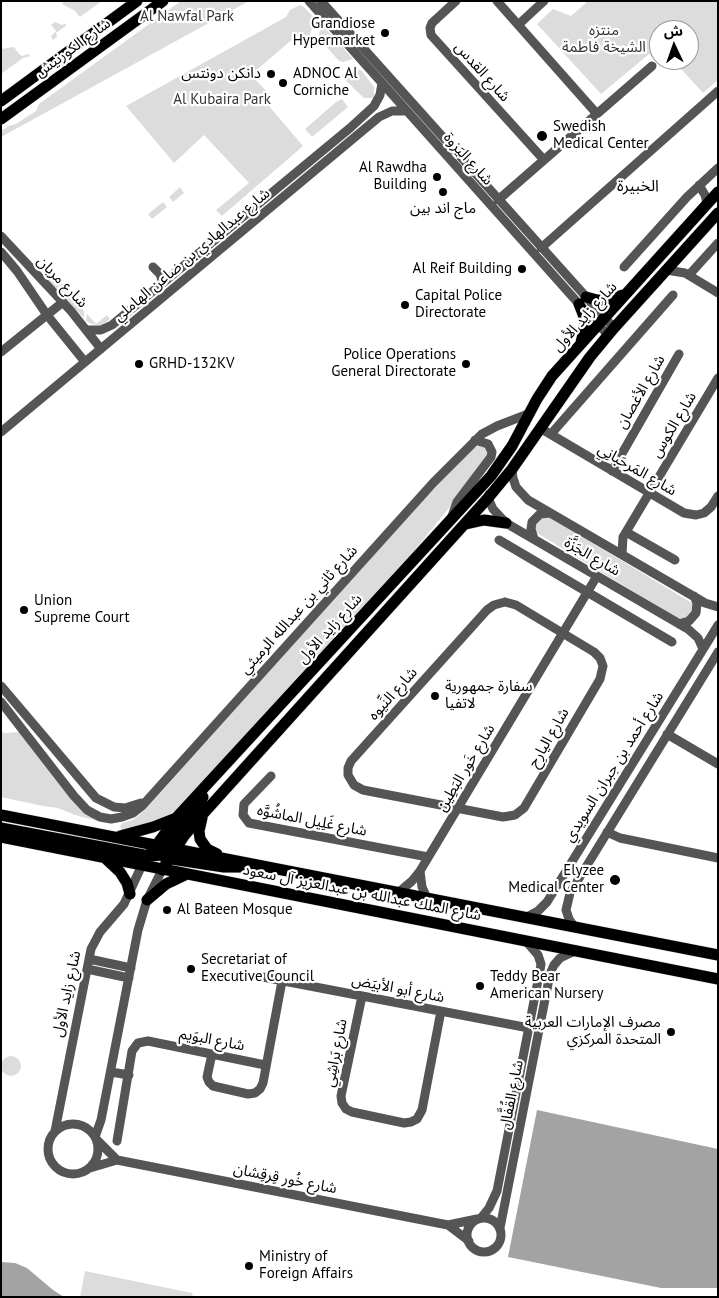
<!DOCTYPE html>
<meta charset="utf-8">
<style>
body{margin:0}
#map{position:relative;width:719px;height:1298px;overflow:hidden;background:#fff;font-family:"PT Sans","Noto Sans Arabic",sans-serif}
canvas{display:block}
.frame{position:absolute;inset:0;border:2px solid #000;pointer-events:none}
.north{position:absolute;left:649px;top:20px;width:50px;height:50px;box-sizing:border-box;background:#fff;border:1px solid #999;border-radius:50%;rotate:357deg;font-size:14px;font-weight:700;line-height:20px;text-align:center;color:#000}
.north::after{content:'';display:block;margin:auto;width:18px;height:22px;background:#000;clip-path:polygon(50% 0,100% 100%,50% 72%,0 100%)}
</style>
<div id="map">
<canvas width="719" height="1298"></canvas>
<div class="frame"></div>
<div class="north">ش</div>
</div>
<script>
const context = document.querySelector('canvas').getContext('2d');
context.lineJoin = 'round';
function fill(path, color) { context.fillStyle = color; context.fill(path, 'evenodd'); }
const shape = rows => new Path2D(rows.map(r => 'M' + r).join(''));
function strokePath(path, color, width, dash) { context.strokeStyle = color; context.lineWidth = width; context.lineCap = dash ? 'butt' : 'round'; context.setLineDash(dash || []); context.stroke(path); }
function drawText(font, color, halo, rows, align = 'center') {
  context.font = font + ' "PT Sans","Noto Sans Arabic",sans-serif'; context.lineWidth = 4.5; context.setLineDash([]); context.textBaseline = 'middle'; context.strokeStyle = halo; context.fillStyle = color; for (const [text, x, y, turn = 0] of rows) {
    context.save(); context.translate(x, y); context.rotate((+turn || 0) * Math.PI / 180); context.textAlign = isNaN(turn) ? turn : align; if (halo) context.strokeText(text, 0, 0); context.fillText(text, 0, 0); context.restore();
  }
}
fill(shape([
 [64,1,102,1,80,17,75,11,62,4],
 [181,1,249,1,1,137,1,131,9,126,16,124,36,111,39,104],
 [588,1,718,1,718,80,703,93,673,60,689,60,689,30,659,30,659,60,671,60,663,67,649,54,601,94,537,24,553,9,571,16],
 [300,5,305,8,315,19,310,35,305,39,298,37,294,38,253,73,254,78,269,94,263,99,303,146,222,216,216,210,249,183,204,135,174,163,126,106,286,17,290,10],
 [55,22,62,25,64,24,67,25,56,33,57,37,53,40,51,36,56,31,51,25],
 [322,25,353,59,343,62,339,61,318,37],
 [14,47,20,55,23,56,27,54,31,56,23,58,1,74,1,49],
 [358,69,362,71,374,87,374,98,364,98,341,76,346,72],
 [342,99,348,107,312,137,305,129,336,102],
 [180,187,184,193,173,202,169,197],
 [163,202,167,207,152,219,148,214],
 [49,268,84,311,84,318,47,279,47,270],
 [87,314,96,324,107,315,110,319,102,325,97,325,92,324,86,321],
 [482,445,487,448,489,459,387,584,172,816,122,830,120,827,122,823,133,820,145,810,424,499,475,447],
 [549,517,692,603,696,612,682,621,537,533,534,528,538,518],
 [1,730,4,733,20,732,98,821,75,815,58,808,43,806,1,797],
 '1 1066a10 10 0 1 1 20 0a10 10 0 1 1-20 0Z',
 [85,1271,192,1293,193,1297,80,1297]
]), '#dcdcdc');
fill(shape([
 [537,1110,718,1149,718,1288,661,1288,508,1257],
 [1,1262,15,1263,27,1268,53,1290,64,1297,1,1297]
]), '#a3a3a3');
const major = shape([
 [1,101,137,1],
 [1,119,163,1],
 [586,297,597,300,608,300,623,295],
 [579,304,583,314,585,324,581,343],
 [466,524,484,520,506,523],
 [1,815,718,955],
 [202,818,199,831,200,839,207,849,217,854],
 [1,828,149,856,163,855,176,849],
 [120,836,153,827,176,818],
 [1,837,718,979],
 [168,841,195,810,203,797],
 [105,858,120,872,127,883,130,894],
 [165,858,224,867,240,867],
 [142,865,177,817,491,476,512,446,537,399,552,376,718,192],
 [162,870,184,836,203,814,488,498,512,469,590,357,614,328,718,213],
 [147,900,166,884,187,874]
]);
strokePath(major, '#dbdbdb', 12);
strokePath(shape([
 [309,1,579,304,608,335],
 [321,1,614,328],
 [456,1,432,23,430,28,431,35,544,160],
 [497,1,597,114],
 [518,25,544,1],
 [699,185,705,195,707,203],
 [498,200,652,66],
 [1,236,71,311,101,349],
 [541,248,718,91],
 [1,252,17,271,47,315,85,362],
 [153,267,160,274,163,283],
 [624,267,687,197,718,168],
 [666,270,685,273,718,293],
 [689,275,718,243],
 [88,330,101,330,112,325,350,128,374,106,380,95,382,83],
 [1,352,63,302],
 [540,428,684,513,696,515,704,513,711,507,718,496],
 [1,432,379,117,392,111,406,111],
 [551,434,673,295],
 [512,469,513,478,516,487,528,500,705,603,718,607],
 [612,471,679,354],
 [489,494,488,498,493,509,506,523,688,629,698,638,703,649],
 [451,519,457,502,491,457,492,452,488,444,475,440],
 [626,532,675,560],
 [534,539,531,529,532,522,540,514,550,513],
 [499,540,672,642],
 [622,554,623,537,718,378],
 [505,602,516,605,594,652,600,658,603,666,600,679,524,808,515,815,503,817,363,790,354,785,348,775,348,768,351,761,487,610,494,605,505,602],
 [679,624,689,621,696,613,697,603,694,596],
 [1,686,96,798,114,807,125,808,141,803],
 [1,702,74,796,87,810,100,817,111,819,122,817,133,813,142,806,433,483,482,434,497,426,528,414],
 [667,734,718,764],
 [271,776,244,804,243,815,249,823,428,857],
 [607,832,620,838,718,858],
 [420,871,422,887,427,898],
 [399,892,412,881,420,871,597,576],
 [527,917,538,911,547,902,718,625],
 [574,926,569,919,566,910,570,893,718,652],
 [89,959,131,968],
 [87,969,129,978],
 [263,977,529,1028],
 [362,996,341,1096,342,1103,346,1109,352,1112,404,1123,411,1122,417,1119,422,1110,441,1011],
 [212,1054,207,1077,209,1082,213,1086,248,1094,255,1093,260,1089,263,1083,282,981],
 [111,1072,129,1075],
 '48 1149a25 25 0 1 1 50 0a25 25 0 1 1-50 0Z',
 [55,1131,91,949,100,932,124,904,142,865],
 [95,1137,101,1120,138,930,147,900,162,870],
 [96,1139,117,1160],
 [117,1141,132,1051,138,1043,148,1041,265,1065],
 [90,1168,117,1160,448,1225,477,1219],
 '467 1235a17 17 0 1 1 34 0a17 17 0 1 1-34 0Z',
 [481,1218,489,1208,497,1191,540,970,541,964,538,955,526,941],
 [448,1225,469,1241],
 [500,1228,550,974,554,965,560,958,575,951]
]), '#555', 9);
strokePath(major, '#000', 11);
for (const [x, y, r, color] of [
 [385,33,5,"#000"],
 [271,74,5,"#000"],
 [283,83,5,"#000"],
 [542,136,6,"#000"],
 [437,177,5,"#000"],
 [443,192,5,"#000"],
 [522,269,5,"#000"],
 [405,305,5,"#000"],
 [139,364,5,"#000"],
 [466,364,5,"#000"],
 [24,610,5,"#000"],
 [435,696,5,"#000"],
 [615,880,6,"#000"],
 [167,910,5,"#000"],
 [191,969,5,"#000"],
 [480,986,5,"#000"],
 [671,1032,5,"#000"],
 [249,1266,5,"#000"]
]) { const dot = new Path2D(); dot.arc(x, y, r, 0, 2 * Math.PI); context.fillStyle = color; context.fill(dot); strokePath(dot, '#fff', 2); }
drawText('15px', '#333', '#fff', [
 ["Al Nawfal Park",187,17],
 ["منتزه",604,31],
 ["الشيخة فاطمة",604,48],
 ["Al Kubaira Park",222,100]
]);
drawText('15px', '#000', '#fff', [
 ["Grandiose",375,24,"right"],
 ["Hypermarket",375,41,"right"],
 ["دانكن دونتس",261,74,"right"],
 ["ADNOC Al",293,74],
 ["Corniche",293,91],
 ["Swedish",553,127],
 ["Medical Center",553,144],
 ["Al Rawdha",427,168,"right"],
 ["Building",427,185,"right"],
 ["ماج اند بين",443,209,"center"],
 ["Al Reif Building",512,269,"right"],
 ["Capital Police",415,296],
 ["Directorate",415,313],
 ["Police Operations",456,355,"right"],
 ["General Directorate",456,372,"right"],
 ["GRHD-132KV",149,364],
 ["Union",34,601],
 ["Supreme Court",34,618],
 ["سفارة جمهورية",445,687],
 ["لاتفيا",445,704],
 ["Elyzee",604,871,"right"],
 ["Medical Center",604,888,"right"],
 ["Al Bateen Mosque",177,910],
 ["Secretariat of",201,960],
 ["Executive Council",201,977],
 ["Teddy Bear",490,977],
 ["American Nursery",490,994],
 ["مصرف الإمارات العربية",661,1023,"right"],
 ["المتحدة المركزي",661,1040,"right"],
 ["Ministry of",259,1257],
 ["Foreign Affairs",259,1274]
], 'left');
drawText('15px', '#000', '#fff', [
 ["شارع الكورنيش",73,48,-36],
 ["شارع القدس",482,72,48],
 ["شارع اليَزوة",468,159,48],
 ["شارع عبدالهادي بن ضاعن الهاملي",192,255,-40],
 ["شارع مربان",62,282,46],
 ["شارع زايد الأول",585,317,-48],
 ["شارع الأغصان",641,392,-60],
 ["شارع الكوس",674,425,-59],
 ["شارع المَرحَبانِي",637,470,30],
 ["شارع الجَزَّة",592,557,30],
 ["شارع ثاني بن عبدالله الرميثي",299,610,-48],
 ["شارع زايد الأول",330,629,-48],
 ["شارع النِّيوه",393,694,-48],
 ["شارع اليارِح",549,738,-60],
 ["شارع أحمد بن جبران السويدي",614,767,-58],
 ["شارع خَور البَطِين",466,768,-59],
 ["شارع غَلِيل الماشُوَّه",312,821,11],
 ["شارع الملك عبدالله بن عبدالعزيز آل سعود",362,893,11],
 ["شارع أبو الأبيَض",398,989,11],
 ["شارع زايد الأول",67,994,-78],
 ["شارع البوَيم",212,1040,11],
 ["شارع بَراشِي",336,1053,-79],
 ["شارع القُفَّال",512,1095,-79],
 ["شارع خُور قِرقِشان",285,1179,11]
]);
drawText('16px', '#000', '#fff', [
 ["الخبيرة",638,186]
]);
</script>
